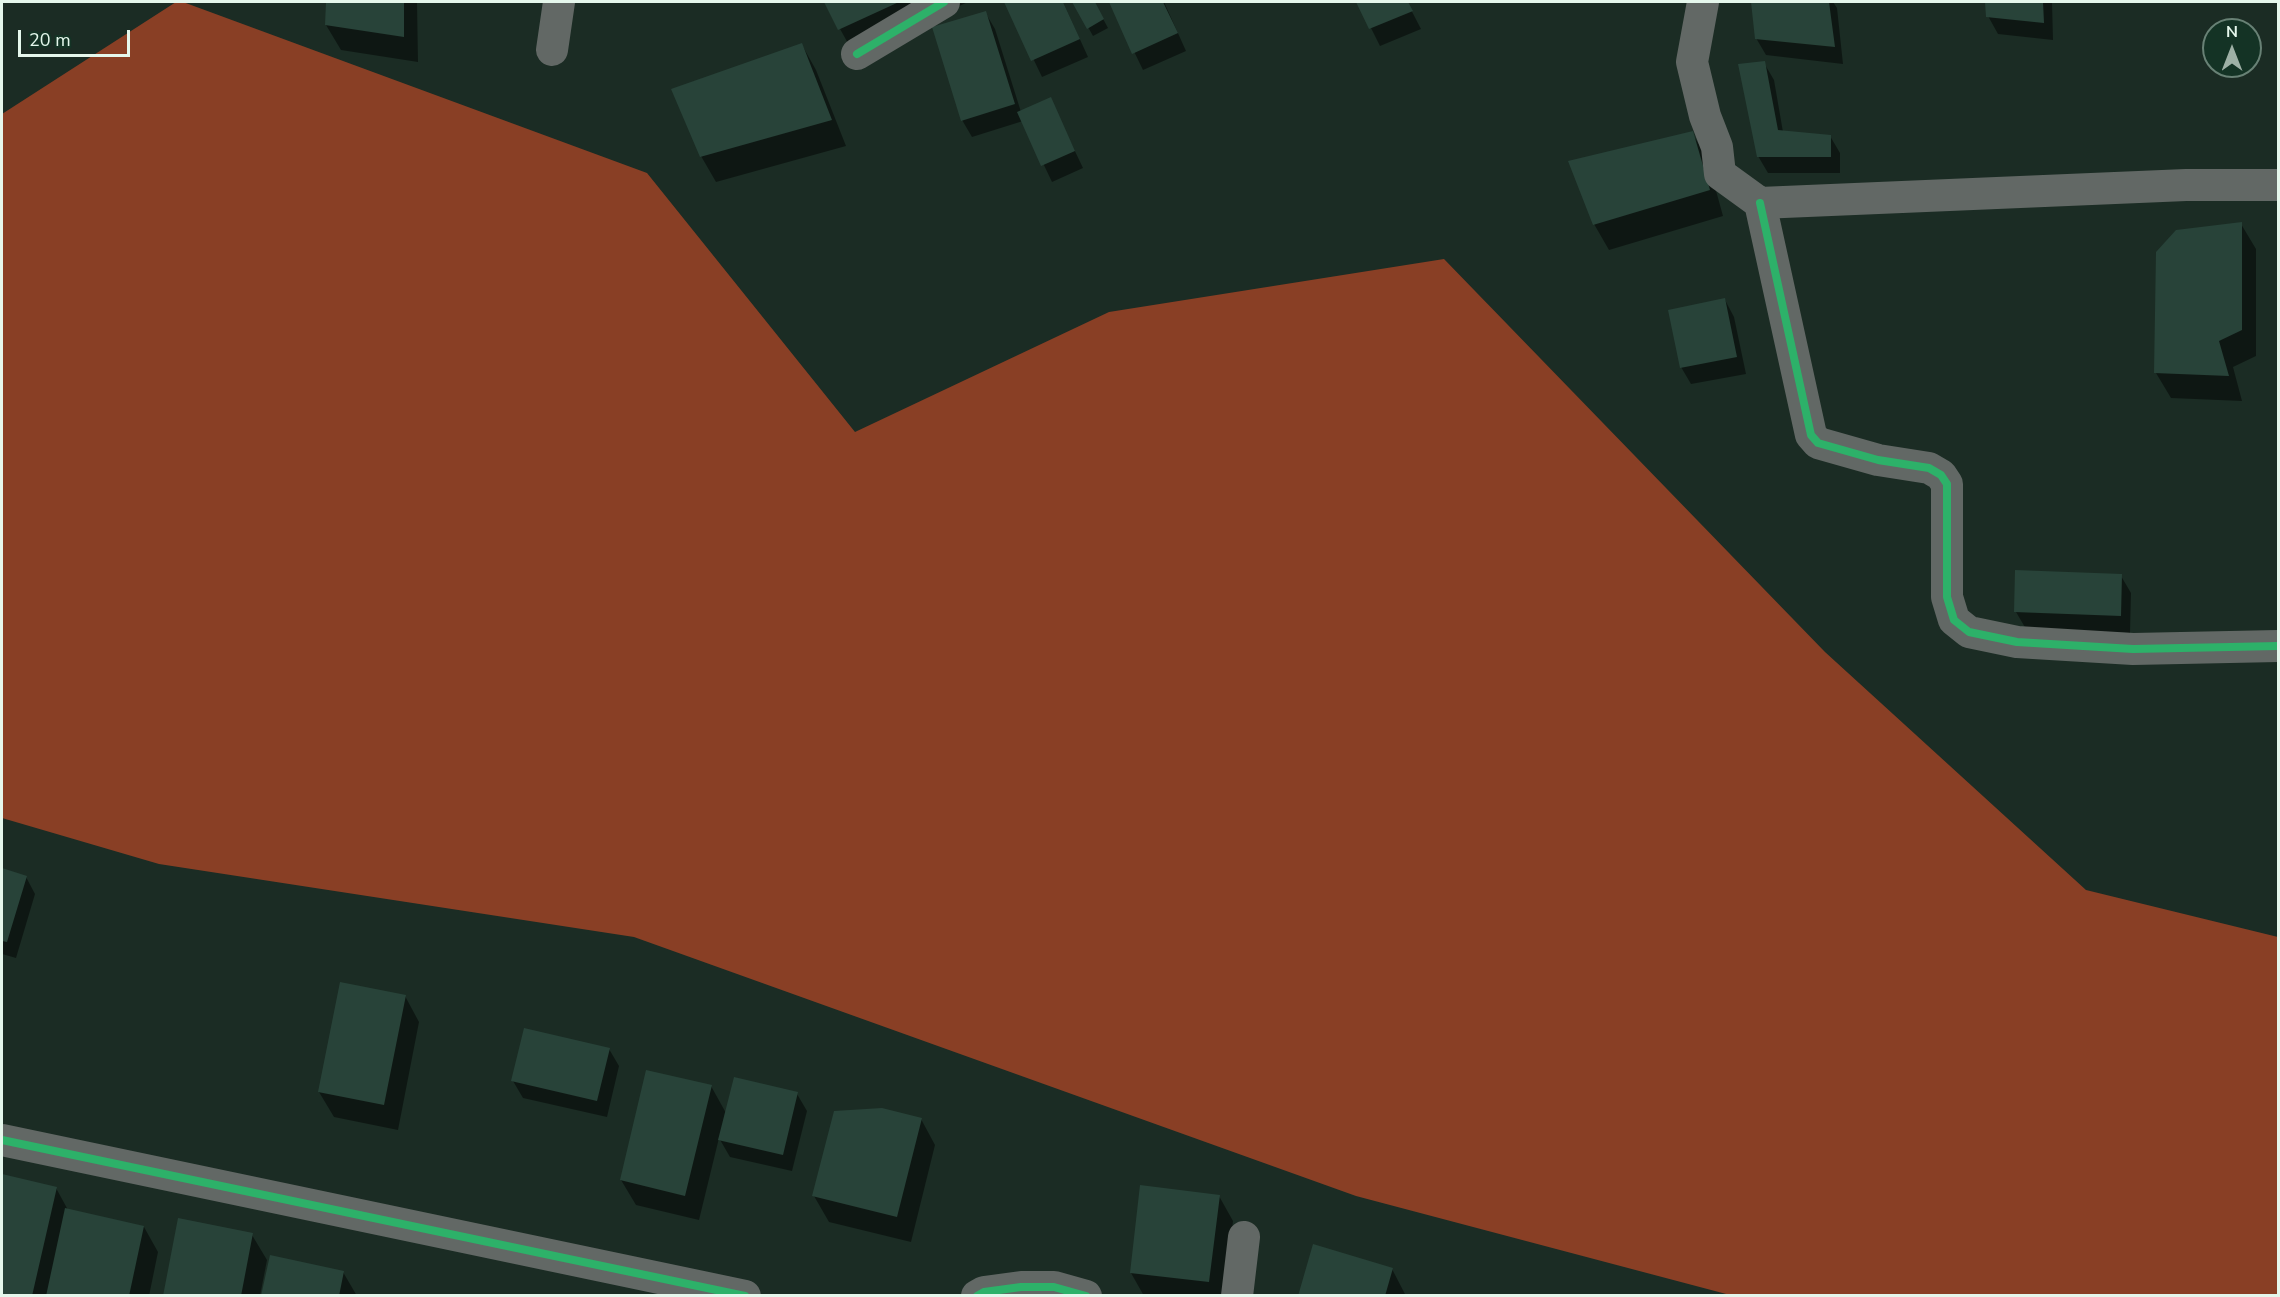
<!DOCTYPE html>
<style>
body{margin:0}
#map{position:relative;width:2280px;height:1297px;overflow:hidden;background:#1b2c24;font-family:"Nunito Sans",sans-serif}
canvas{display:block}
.frame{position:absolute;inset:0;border:3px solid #e5f7ec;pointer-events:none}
.north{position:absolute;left:2202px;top:18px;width:60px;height:60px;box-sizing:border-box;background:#143325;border:2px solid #688175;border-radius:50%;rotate:0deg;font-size:16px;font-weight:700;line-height:24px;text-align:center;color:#e5f7ec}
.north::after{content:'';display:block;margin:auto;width:21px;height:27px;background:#9eb0a6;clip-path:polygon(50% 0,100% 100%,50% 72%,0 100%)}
.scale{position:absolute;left:18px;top:30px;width:112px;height:27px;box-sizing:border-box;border:3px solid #e5f7ec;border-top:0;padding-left:8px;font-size:18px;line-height:21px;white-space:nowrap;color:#e5f7ec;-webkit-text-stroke:4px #143325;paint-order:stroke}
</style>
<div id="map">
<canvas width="2280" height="1297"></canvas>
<div class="frame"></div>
<div class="north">N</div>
<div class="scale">20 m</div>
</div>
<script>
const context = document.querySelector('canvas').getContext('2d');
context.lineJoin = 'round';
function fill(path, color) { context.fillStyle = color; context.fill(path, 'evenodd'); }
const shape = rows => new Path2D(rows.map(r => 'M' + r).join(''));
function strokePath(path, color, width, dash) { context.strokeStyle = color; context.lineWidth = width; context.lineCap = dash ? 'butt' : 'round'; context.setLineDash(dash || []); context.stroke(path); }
fill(shape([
 [176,2,183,2,647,173,855,432,1109,312,1444,259,1825,652,2086,890,2278,937,2278,1295,1730,1295,1356,1196,634,937,159,864,2,818,2,114]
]), '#893f25');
fill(shape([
 [328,2,417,2,418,62,341,50,326,25],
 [825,2,968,2,854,54],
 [1006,2,1063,2,1088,57,1042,77],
 [1074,2,1094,2,1108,28,1093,36],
 [1110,2,1164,2,1186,51,1143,70],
 [1358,2,1407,2,1421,29,1380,46],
 [1753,2,1833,2,1837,8,1843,64,1766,55,1756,38],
 [1986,2,2052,2,2053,40,1998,34,1988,16],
 [985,12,995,29,1021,112,1050,99,1083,168,1052,182,1023,121,972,137,962,120],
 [802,45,816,70,846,146,716,182,701,156],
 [1764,63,1774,80,1783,132,1830,136,1840,153,1840,173,1768,173,1758,156],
 [1692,133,1707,158,1723,216,1609,250,1594,224],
 [2241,224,2256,249,2256,356,2233,367,2242,401,2171,398,2156,373,2158,252],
 [1725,300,1734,317,1746,374,1691,384,1681,367],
 [2121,576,2131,593,2130,633,2026,629,2016,612],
 [2,870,26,877,35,894,16,958,2,954],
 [405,996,419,1022,398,1130,334,1117,319,1092],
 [609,1049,619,1066,607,1117,523,1098,513,1081],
 [711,1086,726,1113,797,1094,807,1111,792,1171,730,1157,719,1138,699,1220,636,1205,621,1180],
 [921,1119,935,1145,911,1242,829,1222,814,1196],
 [2,1176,56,1188,68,1210,144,1227,158,1252,149,1296,2,1296],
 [1219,1196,1233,1221,1224,1296,1144,1296,1131,1273],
 [252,1235,267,1260,260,1296,164,1296],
 [1392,1269,1406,1296,1299,1296],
 [343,1272,357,1296,263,1296]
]), '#0007');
fill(shape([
 [326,2,404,2,404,37,325,25],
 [824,2,899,2,838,30],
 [1004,2,1063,2,1080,39,1031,61],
 [1072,2,1095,2,1104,19,1087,29],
 [1109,2,1163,2,1178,33,1132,54],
 [1356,2,1408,2,1413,11,1369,29],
 [1751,2,1829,2,1835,47,1755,39],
 [1985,2,2043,2,2044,23,1986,17],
 [986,11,1015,104,961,121,932,27],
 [802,43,832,120,700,157,671,89],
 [1765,61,1778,130,1831,135,1831,157,1757,157,1738,64],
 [1051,97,1075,151,1041,166,1017,112],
 [1693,131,1710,190,1593,225,1568,161],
 [2242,222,2242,330,2219,341,2229,376,2154,373,2156,252,2176,230],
 [1725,298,1737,357,1680,368,1668,310],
 [2015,570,2122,574,2121,616,2014,612],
 [2,868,27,876,7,942,2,941],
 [340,982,406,995,384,1105,318,1092],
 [524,1028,610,1048,597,1101,511,1081],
 [646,1070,712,1085,685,1196,620,1180],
 [734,1077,798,1092,783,1155,718,1140],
 [882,1108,922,1118,897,1217,812,1196,834,1111],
 [2,1174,57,1187,32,1296,2,1296],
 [1140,1185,1220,1195,1209,1282,1130,1273],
 [65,1208,144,1226,129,1296,46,1296],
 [178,1218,253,1233,241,1296,163,1296],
 [1313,1244,1393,1268,1385,1296,1298,1296],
 [270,1255,344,1271,339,1296,261,1296]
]), '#284339');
strokePath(shape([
 [1703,2,1692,62,1705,116,1717,147,1720,174,1760,203,2186,185,2278,185],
 [552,50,559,2],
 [857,54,944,2],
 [1760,203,1811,435,1818,443,1878,460,1929,468,1941,475,1947,484,1947,597,1954,620,1969,632,2017,642,2133,649,2278,646],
 [2,1140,745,1296],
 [977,1296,984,1292,1021,1287,1054,1287,1086,1296],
 [1237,1296,1244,1237]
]), '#626865', 32);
strokePath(shape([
 [857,54,944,2],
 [1760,203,1811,435,1818,443,1878,460,1929,468,1941,475,1947,484,1947,597,1954,620,1969,632,2017,642,2133,649,2278,646],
 [2,1140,745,1296],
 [977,1296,984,1292,1021,1287,1054,1287,1086,1296]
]), '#2db169', 8);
</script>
